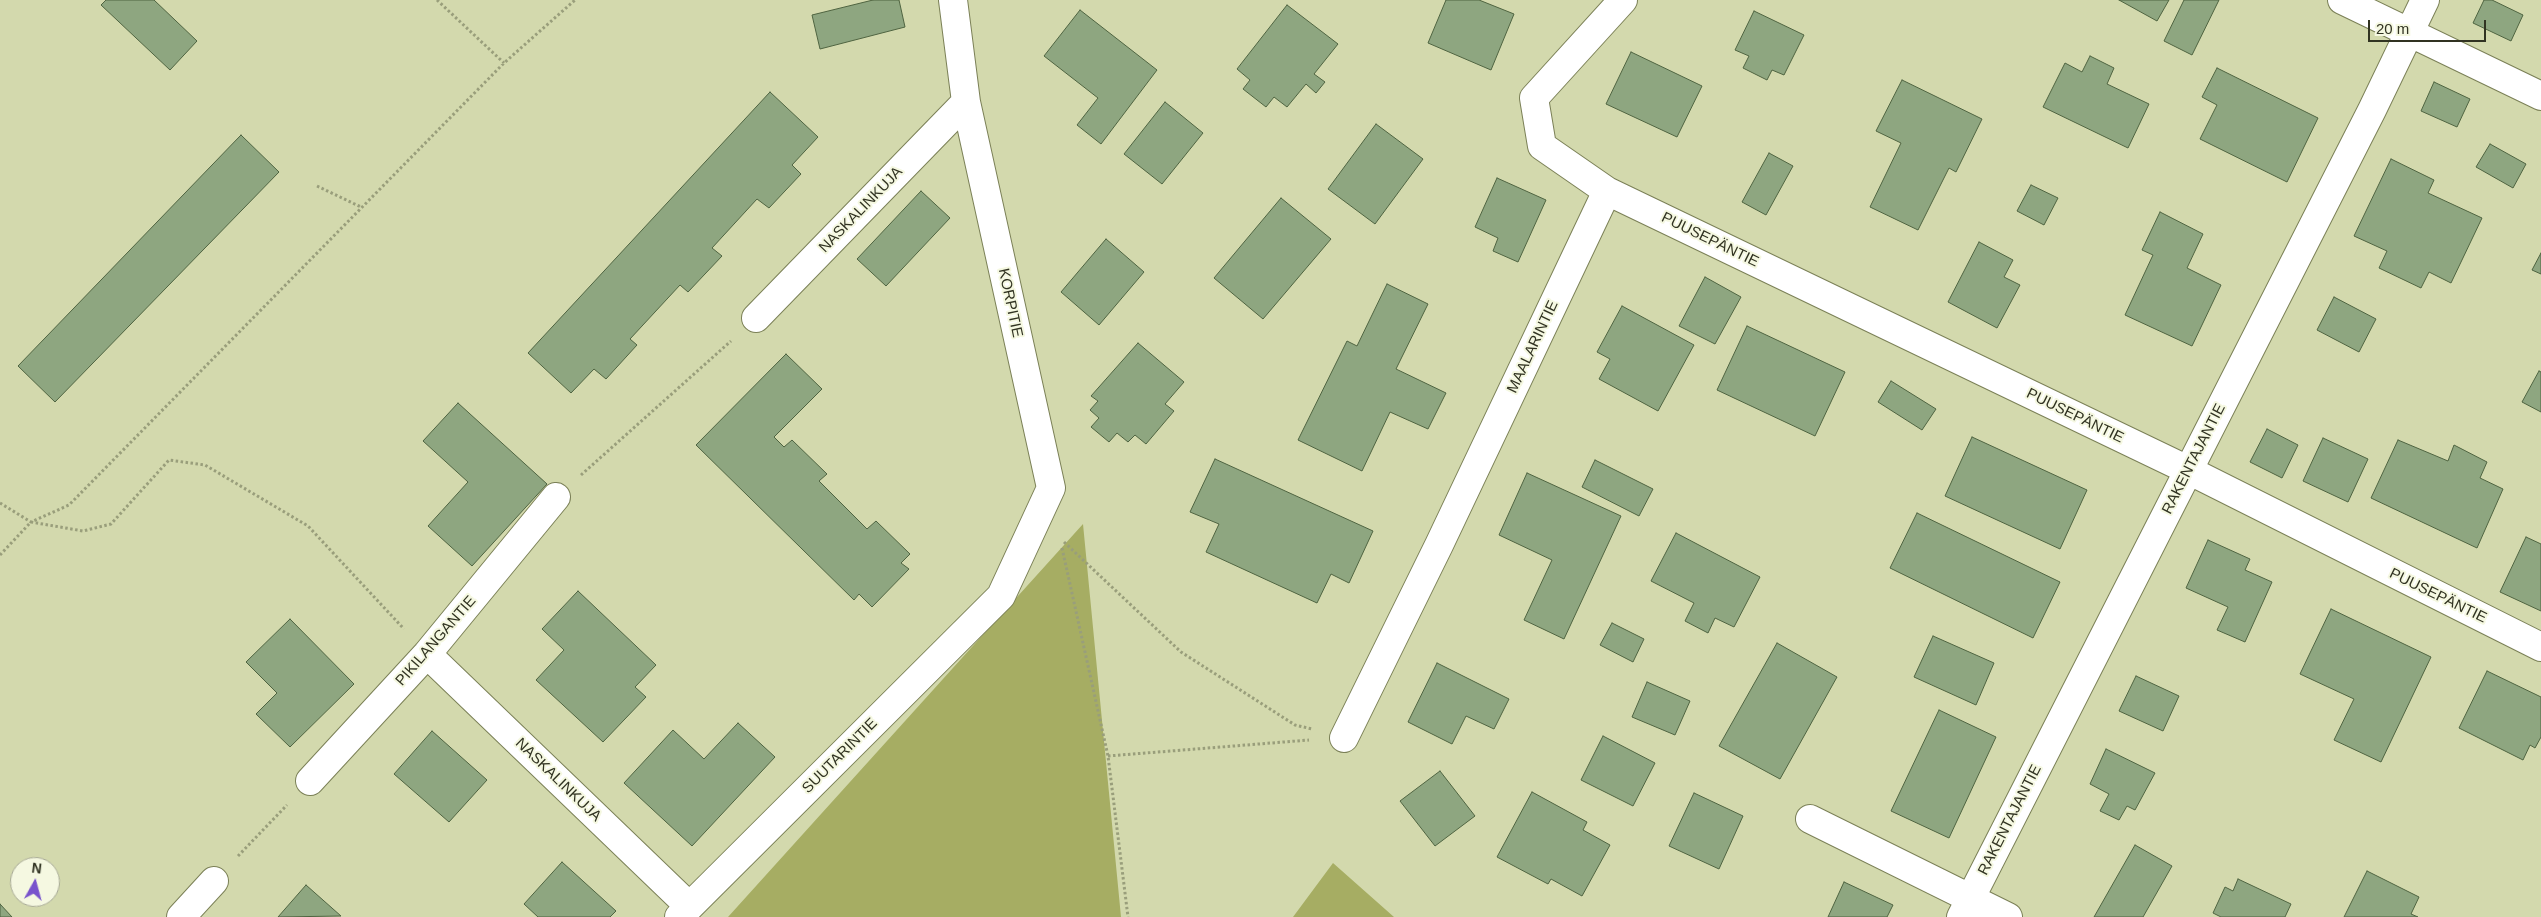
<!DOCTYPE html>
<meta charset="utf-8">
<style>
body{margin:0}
#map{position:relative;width:2541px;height:917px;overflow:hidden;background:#d3d9ad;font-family:Helvetica,sans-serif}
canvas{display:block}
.north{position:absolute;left:10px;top:857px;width:50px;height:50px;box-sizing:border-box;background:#f5f8e1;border:1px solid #a7a995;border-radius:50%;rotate:7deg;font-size:14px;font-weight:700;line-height:20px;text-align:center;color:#313322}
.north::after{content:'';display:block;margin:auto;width:18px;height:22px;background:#7853cc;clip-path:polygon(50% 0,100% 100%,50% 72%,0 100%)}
.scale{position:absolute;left:2368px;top:20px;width:118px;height:22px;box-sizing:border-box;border:2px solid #313322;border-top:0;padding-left:6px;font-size:15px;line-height:18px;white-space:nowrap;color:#313322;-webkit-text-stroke:4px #f5f8e1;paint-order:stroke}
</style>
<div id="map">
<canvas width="2541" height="917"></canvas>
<div class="north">N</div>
<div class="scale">20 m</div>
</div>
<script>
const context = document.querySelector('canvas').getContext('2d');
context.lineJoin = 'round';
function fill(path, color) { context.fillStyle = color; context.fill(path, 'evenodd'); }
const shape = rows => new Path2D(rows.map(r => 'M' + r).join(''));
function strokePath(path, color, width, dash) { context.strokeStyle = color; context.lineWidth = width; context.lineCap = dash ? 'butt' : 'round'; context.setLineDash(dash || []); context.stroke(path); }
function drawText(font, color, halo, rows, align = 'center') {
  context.font = font + ' Helvetica,sans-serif'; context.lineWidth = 4; context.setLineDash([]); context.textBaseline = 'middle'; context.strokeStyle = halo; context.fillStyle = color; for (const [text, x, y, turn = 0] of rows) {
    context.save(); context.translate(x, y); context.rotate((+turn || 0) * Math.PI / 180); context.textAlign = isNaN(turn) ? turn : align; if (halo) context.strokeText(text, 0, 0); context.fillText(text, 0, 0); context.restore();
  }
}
fill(shape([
 [1083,524,1121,917,728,917],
 [1333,863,1394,917,1293,917]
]), '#a6ad63');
const building = shape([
 [106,0,154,0,197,41,170,70,101,5,106,0],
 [873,0,899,0,905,27,820,49,812,15,873,0],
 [1446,0,1479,0,1514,14,1491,70,1428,43,1446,0],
 [2119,0,2169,0,2157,21,2119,0],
 [2184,0,2219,0,2192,55,2164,41,2184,0],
 [2484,0,2492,0,2523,15,2511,41,2473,23,2484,0],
 [1287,5,1338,44,1314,74,1325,82,1316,93,1306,84,1287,107,1274,97,1266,107,1243,89,1250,80,1237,69,1287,5],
 [1080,10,1157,70,1101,144,1077,125,1098,98,1044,56,1080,10],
 [1754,11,1804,35,1784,75,1772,70,1767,80,1743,68,1749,56,1735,50,1754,11],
 [1631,52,1702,86,1677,137,1606,104,1631,52],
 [2090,56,2114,68,2107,84,2149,104,2128,148,2043,107,2065,63,2082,72,2090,56],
 [2217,68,2318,118,2287,182,2200,139,2217,105,2202,97,2217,68],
 [1902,80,1982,119,1956,172,1949,168,1918,230,1870,207,1901,143,1876,131,1902,80],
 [2434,82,2470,99,2457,127,2421,111,2434,82],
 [770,92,818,137,792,165,801,174,769,208,757,199,712,248,722,256,688,292,680,285,630,339,637,345,606,379,594,369,571,393,528,353,770,92],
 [1165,102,1203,133,1162,184,1124,154,1165,102],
 [1376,124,1423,159,1375,224,1328,189,1376,124],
 [241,135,279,172,55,402,18,366,241,135],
 [2490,144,2526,164,2513,188,2476,167,2490,144],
 [1769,153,1793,166,1766,215,1742,202,1769,153],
 [2391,159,2434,180,2428,193,2482,218,2451,283,2429,272,2421,288,2379,268,2387,251,2354,236,2391,159],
 [1497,178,1546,200,1518,262,1493,251,1498,238,1475,227,1497,178],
 [2031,185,2058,198,2044,225,2017,211,2031,185],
 [921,191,950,218,886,286,857,259,921,191],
 [1281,198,1331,239,1263,319,1214,278,1281,198],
 [2160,212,2203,234,2187,268,2221,285,2192,346,2125,315,2153,255,2142,250,2160,212],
 [1106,239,1144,272,1099,325,1061,292,1106,239],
 [1979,242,2013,260,2004,277,2020,285,1997,328,1948,302,1979,242],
 [2541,253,2541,274,2532,270,2541,253],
 [1705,277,1741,297,1715,344,1679,326,1705,277],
 [1387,284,1428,304,1396,369,1446,393,1428,429,1390,412,1362,471,1298,440,1347,341,1357,346,1387,284],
 [2334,297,2376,319,2359,352,2317,330,2334,297],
 [1622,306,1694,345,1658,411,1599,379,1610,359,1597,352,1622,306],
 [1747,326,1845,372,1815,436,1717,390,1747,326],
 [1138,343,1184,382,1165,404,1174,411,1146,444,1135,435,1128,442,1117,433,1109,442,1091,427,1099,418,1090,410,1098,401,1091,396,1138,343],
 [786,354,822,389,774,437,784,447,792,440,827,474,819,481,867,529,876,521,910,554,901,563,909,569,872,607,859,594,854,600,696,445,786,354],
 [2539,371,2541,372,2541,412,2522,402,2539,371],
 [1891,381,1936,409,1922,430,1878,402,1891,381],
 [458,403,547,484,472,566,428,526,468,482,423,441,458,403],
 [2267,429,2298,445,2282,478,2250,462,2267,429],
 [1972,437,2087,490,2060,549,1945,496,1972,437],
 [2323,438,2368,459,2348,502,2303,481,2323,438],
 [2398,440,2448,461,2454,445,2487,462,2480,478,2503,489,2477,548,2371,498,2398,440],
 [1215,459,1373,531,1349,583,1331,574,1317,603,1206,552,1219,524,1190,512,1215,459],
 [1595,460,1653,489,1639,516,1582,487,1595,460],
 [1527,473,1621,516,1564,639,1524,620,1552,560,1499,535,1527,473],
 [1917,513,2060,582,2033,638,1890,568,1917,513],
 [1676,533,1760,577,1734,627,1715,618,1708,633,1685,621,1694,603,1651,581,1676,533],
 [2526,537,2541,544,2541,611,2500,592,2526,537],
 [2208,540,2250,559,2245,570,2272,582,2245,642,2217,630,2228,607,2186,588,2208,540],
 [578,591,656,665,635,687,646,697,603,742,536,680,564,650,542,629,578,591],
 [2331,609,2431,657,2381,762,2334,740,2354,699,2300,674,2331,609],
 [290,619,354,684,290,747,256,714,277,693,246,662,290,619],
 [1612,623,1644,639,1633,662,1600,645,1612,623],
 [1933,636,1994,663,1976,705,1914,677,1933,636],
 [1777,643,1837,677,1780,779,1719,746,1777,643],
 [1437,663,1509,699,1494,729,1466,716,1452,744,1408,722,1437,663],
 [2487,671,2541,697,2541,737,2535,748,2530,745,2523,760,2459,728,2487,671],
 [2136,676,2179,696,2163,731,2119,711,2136,676],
 [1647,682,1690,701,1675,735,1632,717,1647,682],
 [1939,710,1996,737,1949,838,1891,811,1939,710],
 [738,723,775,757,692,846,624,783,673,730,704,759,738,723],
 [432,731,487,780,449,822,394,774,432,731],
 [1603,736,1655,763,1633,806,1581,780,1603,736],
 [2106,749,2155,773,2135,810,2127,806,2119,820,2100,811,2109,794,2090,784,2106,749],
 [1440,771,1475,816,1435,846,1400,801,1440,771],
 [1532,792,1587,822,1583,830,1610,845,1582,896,1551,879,1548,884,1497,857,1532,792],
 [1694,793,1743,816,1719,869,1669,846,1694,793],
 [2135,845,2172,866,2143,917,2094,917,2135,845],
 [562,862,616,911,610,917,538,917,524,904,562,862],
 [2367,871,2419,897,2411,914,2418,917,2344,917,2367,871],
 [2238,879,2291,904,2285,917,2221,917,2213,913,2225,887,2233,891,2238,879],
 [1844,882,1893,905,1887,917,1828,917,1844,882],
 [306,885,341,916,278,917,306,885],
 [0,904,12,917,0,917,0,904]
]);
fill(building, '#8ea680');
strokePath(building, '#4f6441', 1);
const street = shape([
 [2342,0,2541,96],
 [1607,191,2188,470,2541,647],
 [756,318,966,102],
 [427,654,689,906],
 [1344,738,1439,545,1607,191,1542,146,1534,98,1623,0],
 [310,781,427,654,556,497],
 [1810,819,2008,917],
 [181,917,214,881],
 [679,917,1001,596,1051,488,966,102,953,0],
 [1961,917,2372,110,2425,0]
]);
strokePath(street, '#7b8057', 30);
strokePath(shape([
 [437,0,504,63],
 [317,186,361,207],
 [581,475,731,341],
 [0,503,31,522,69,505,504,63,575,0],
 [1064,542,1181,652,1295,725,1312,729],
 [1062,548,1108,756,1128,917],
 [0,555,31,522,83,531,111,524,169,460,205,465,308,526,404,629],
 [1108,756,1309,740],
 [238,856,287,805]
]), '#999e7b', 3, [2.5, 2.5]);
strokePath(street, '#fff', 28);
drawText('15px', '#313322', '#f5f8e1', [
 ["NASKALINKUJA",861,210,-46],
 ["PUUSEPÄNTIE",1710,240,26],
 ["KORPITIE",1010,303,78],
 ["MAALARINTIE",1533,347,-65],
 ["PUUSEPÄNTIE",2075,416,26],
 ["RAKENTAJANTIE",2194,459,-63],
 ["PUUSEPÄNTIE",2438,596,26],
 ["PIKILANGANTIE",436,641,-49],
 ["SUUTARINTIE",840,756,-45],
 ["NASKALINKUJA",558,780,44],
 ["RAKENTAJANTIE",2010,820,-63]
]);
</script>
